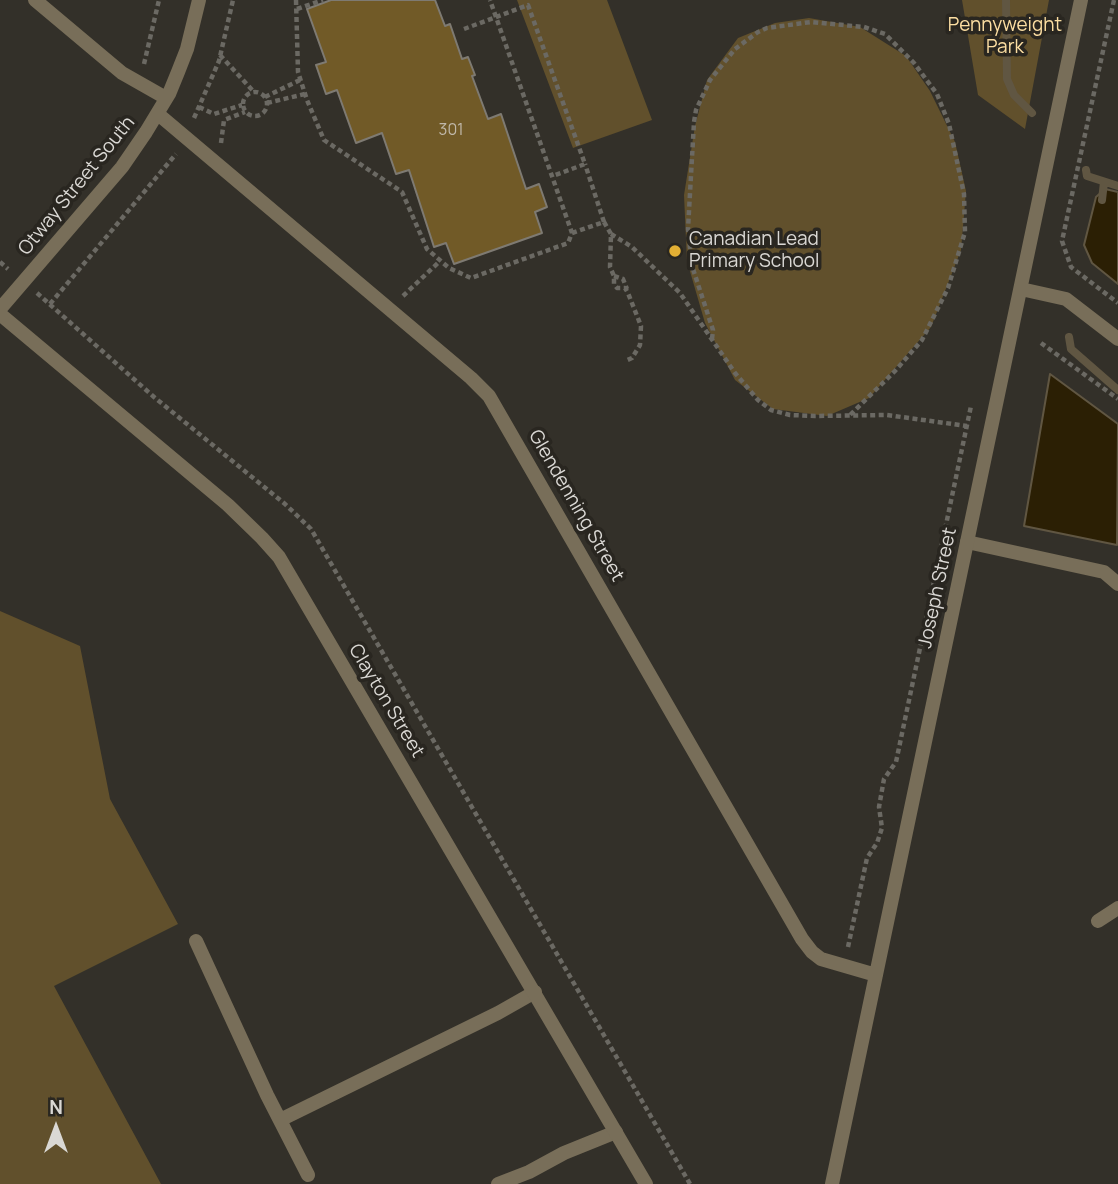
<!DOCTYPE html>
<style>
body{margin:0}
#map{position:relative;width:1118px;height:1184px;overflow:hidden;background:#333029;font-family:Manrope,sans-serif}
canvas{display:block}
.north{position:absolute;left:21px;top:1093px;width:70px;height:70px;-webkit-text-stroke:5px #292620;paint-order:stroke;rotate:0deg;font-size:19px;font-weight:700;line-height:28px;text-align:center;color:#dad8d4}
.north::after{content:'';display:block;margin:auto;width:24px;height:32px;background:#dad8d4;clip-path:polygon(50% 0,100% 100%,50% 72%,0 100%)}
</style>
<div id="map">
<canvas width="1118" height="1184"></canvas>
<div class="north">N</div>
</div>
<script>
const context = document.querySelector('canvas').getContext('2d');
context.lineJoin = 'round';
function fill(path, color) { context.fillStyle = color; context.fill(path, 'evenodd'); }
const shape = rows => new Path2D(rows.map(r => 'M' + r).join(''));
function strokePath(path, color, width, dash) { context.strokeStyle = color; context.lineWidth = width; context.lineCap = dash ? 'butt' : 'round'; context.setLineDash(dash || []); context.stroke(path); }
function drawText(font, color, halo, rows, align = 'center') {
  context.font = font + ' Manrope,sans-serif'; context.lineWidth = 7; context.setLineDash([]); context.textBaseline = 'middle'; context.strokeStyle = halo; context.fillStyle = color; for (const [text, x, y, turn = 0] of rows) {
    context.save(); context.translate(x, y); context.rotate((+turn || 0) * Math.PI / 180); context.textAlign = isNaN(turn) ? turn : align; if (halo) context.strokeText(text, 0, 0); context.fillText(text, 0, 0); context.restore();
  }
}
fill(shape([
 [517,0,607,0,652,120,573,148],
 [962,0,1049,0,1025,129,978,95],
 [809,18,860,27,906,56,930,91,955,142,966,191,961,250,931,327,869,398,827,416,773,409,735,380,705,323,687,261,684,195,695,126,707,80,738,38,775,23],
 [0,611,80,646,110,799,178,924,54,986,161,1184,0,1184]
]), '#61502c');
const water = shape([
 [1105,189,1118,192,1118,284,1092,263,1084,245,1096,197,1105,189],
 [1050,374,1118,424,1117,545,1024,526,1050,374]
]);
fill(water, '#2b1f04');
strokePath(water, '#605642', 2);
strokePath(shape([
 [1006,0,1007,79,1014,95,1032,113],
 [1086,170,1087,176,1118,186],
 [1102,200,1104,182],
 [1069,337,1071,349,1118,390]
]), '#605642', 8);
const building = shape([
 [331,0,435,0,445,26,450,24,462,59,468,57,475,75,472,76,488,119,501,114,526,189,539,184,547,207,535,212,542,233,454,264,446,243,434,247,409,170,396,174,382,133,356,143,337,90,326,94,316,65,326,62,307,9,331,0]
]);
fill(building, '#715a27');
strokePath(building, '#7e7a72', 2);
strokePath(shape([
 [296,0,298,72,307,100,324,140,402,192,427,249,449,268,471,278,568,243,572,233,490,0],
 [1114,0,1062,241,1071,267,1118,303],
 [297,9,323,0],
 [464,29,528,5,585,164,553,176],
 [220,55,254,92],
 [144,64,159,0],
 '243 104a12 12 0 1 1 24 0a12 12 0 1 1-24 0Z',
 [265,97,300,80],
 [267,103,305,94],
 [199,107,214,114,242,105],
 [194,118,219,61,233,0],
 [221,143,224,120,245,112],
 [604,222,611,234,610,267,614,276,614,284,617,288,625,288,628,293,641,326,640,345,632,358,625,361],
 [572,233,604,222,585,164],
 [611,234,632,247,680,293,735,373,758,400,771,410,790,415,815,416,887,415,967,426],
 [0,262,8,269],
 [614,276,623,279,627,289],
 [37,293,154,397,285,504,311,529,690,1184],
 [403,296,440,261],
 [50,304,176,154],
 [712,339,713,330,692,266,688,229,694,122,696,110,710,80,735,49,758,32,767,28,811,22,864,27,885,34,914,63,937,94,949,124,964,194,965,232,948,288,922,340,895,371,850,415],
 [1041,343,1118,399],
 [848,947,867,858,877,843,882,828,879,807,884,779,896,762,971,406]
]), '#6b6963', 4.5, [5, 3.5]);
strokePath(shape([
 [967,542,1104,572,1118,584],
 [1098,921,1118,908],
 [196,941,267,1095,308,1175],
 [280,1120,498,1013,535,992],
 [498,1184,529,1172,564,1153,616,1132]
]), '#786e59', 14);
strokePath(shape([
 [35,0,122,73,166,98],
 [158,114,471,378,489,396,802,939,812,952,821,959,876,975],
 [1021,289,1066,299,1118,339],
 [0,309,122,167,146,132,169,94,178,72,187,49,199,0],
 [0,314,228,505,262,538,279,557,646,1184],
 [832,1184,1081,0]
]), '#786e59', 14);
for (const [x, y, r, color] of [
 [675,251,7,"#e2af34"]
]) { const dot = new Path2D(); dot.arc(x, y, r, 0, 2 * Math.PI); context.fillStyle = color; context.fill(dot); strokePath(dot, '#292620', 2.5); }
drawText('16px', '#c0b8a9', null, [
 ["301",451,131]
]);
drawText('19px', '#fcdea2', '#292620', [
 ["Pennyweight",1005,26],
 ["Park",1005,48]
]);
drawText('19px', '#dad8d4', '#292620', [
 ["Otway Street South",77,186,-51],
 ["Glendenning Street",576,506,60],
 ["Joseph Street",938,588,-78],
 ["Clayton Street",386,701,59]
]);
drawText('19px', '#dad8d4', '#292620', [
 ["Canadian Lead",689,240],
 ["Primary School",689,262]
], 'left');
</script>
